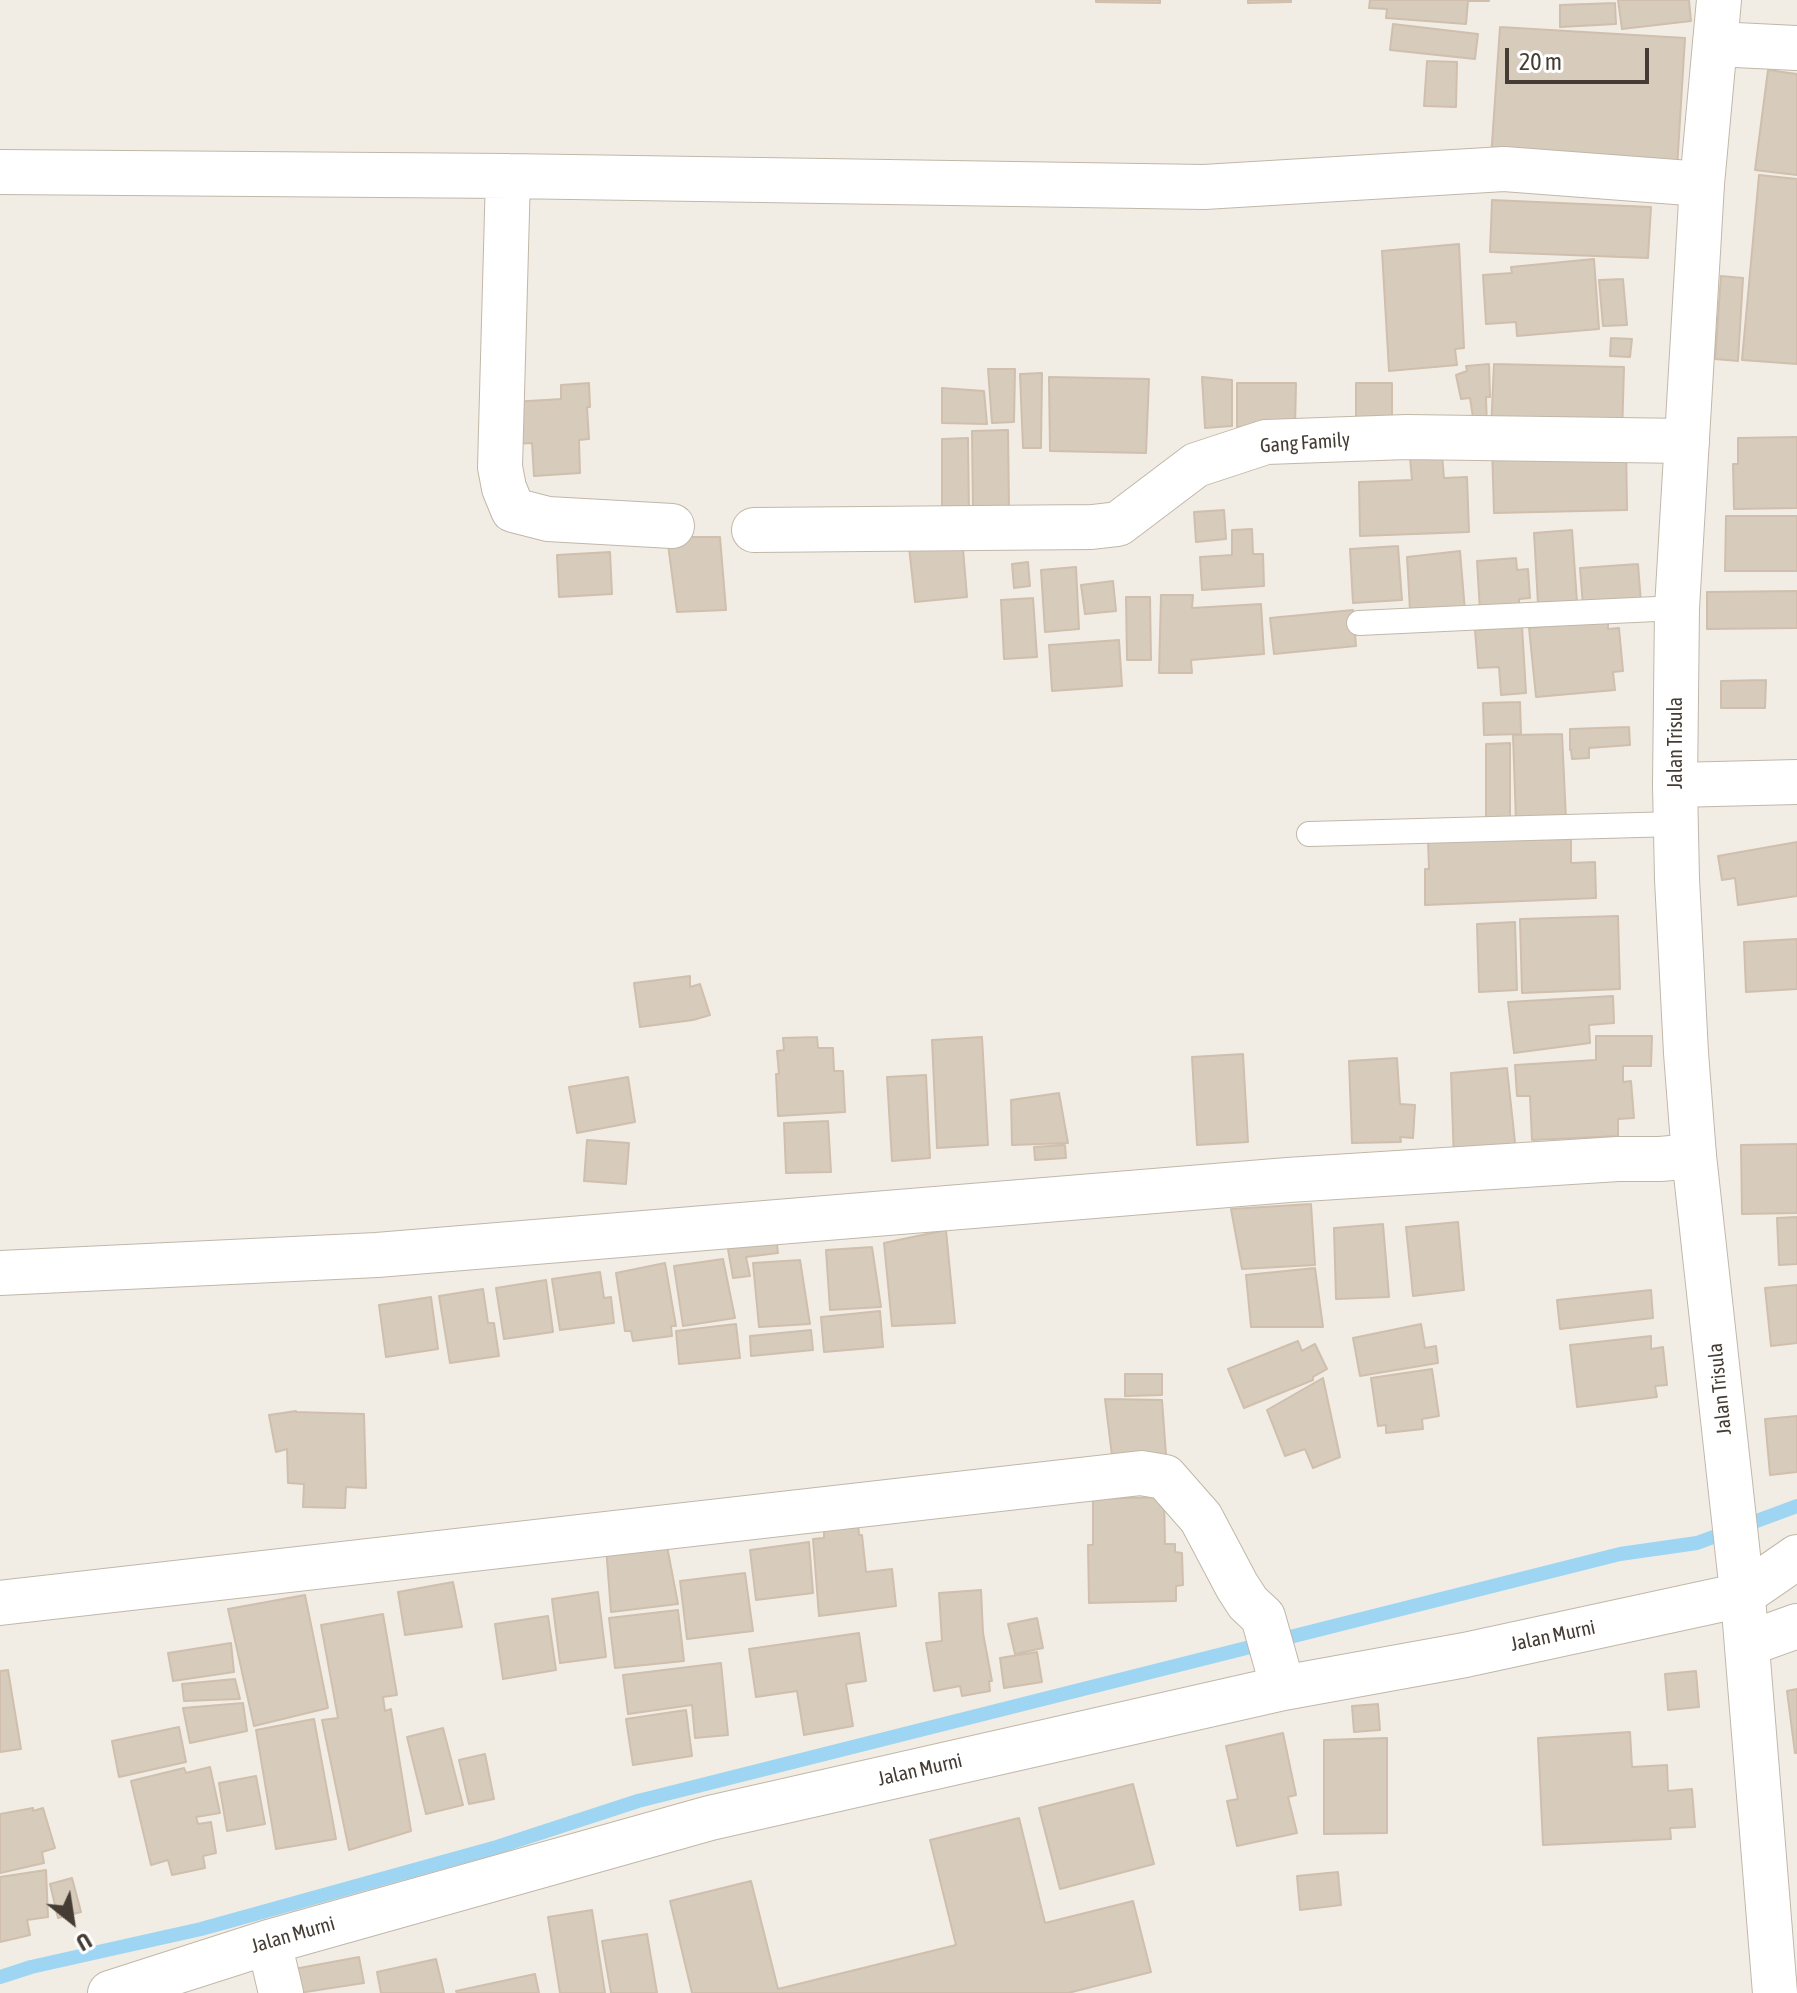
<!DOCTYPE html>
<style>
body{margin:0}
#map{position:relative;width:1797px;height:1993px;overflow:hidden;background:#f2ede4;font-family:"Asap Condensed",sans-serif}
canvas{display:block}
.north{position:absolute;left:32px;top:1881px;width:80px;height:80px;-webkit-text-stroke:6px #fff;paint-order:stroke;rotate:150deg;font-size:22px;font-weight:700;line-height:32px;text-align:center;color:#453d34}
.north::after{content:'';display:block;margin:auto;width:28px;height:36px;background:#453d34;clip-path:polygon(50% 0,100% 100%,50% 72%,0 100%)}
.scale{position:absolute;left:1505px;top:48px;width:144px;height:36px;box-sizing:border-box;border:4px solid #453d34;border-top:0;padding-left:10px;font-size:24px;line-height:28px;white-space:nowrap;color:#453d34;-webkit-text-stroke:6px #fff;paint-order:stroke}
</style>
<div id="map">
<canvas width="1797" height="1993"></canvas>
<div class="north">U</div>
<div class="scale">20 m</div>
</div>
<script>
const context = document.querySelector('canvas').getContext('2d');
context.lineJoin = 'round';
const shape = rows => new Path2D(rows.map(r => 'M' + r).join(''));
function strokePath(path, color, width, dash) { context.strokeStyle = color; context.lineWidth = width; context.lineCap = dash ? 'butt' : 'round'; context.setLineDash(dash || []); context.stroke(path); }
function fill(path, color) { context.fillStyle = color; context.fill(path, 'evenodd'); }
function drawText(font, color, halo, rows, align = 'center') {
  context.font = font + ' "Asap Condensed",sans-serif'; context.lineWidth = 7; context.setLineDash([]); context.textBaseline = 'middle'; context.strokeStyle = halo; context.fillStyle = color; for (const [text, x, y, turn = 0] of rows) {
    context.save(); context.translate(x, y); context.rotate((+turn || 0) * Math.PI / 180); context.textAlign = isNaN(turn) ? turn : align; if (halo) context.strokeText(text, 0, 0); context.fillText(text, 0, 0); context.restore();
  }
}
strokePath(shape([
 [0,1977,31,1967,201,1929,497,1847,638,1801,1620,1554,1697,1543,1797,1506]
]), '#9dd5f2', 14);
const building = shape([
 [1096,0,1160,0,1160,3,1096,2,1096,0],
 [1248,0,1291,0,1291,2,1248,3,1248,0],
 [1370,0,1489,0,1489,1,1468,1,1466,24,1386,18,1387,9,1369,8,1370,0],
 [1618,0,1689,0,1691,21,1622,29,1618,0],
 [1615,3,1616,24,1560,27,1560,5,1615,3],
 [1393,24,1478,34,1475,59,1390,50,1393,24],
 [1500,27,1685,38,1677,169,1491,158,1500,27],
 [1427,61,1457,62,1456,107,1424,106,1427,61],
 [1768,70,1797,74,1797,175,1755,170,1768,70],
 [1759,175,1797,179,1797,364,1742,360,1759,175],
 [1492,200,1651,207,1648,258,1490,252,1492,200],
 [1459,244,1464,348,1455,349,1457,365,1389,371,1382,251,1459,244],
 [1594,259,1599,329,1517,336,1516,322,1486,324,1483,275,1512,273,1511,267,1594,259],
 [1721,276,1743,278,1738,361,1715,359,1721,276],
 [1623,279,1627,325,1603,326,1599,280,1623,279],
 [1611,338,1632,339,1630,357,1610,356,1611,338],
 [1489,364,1490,397,1486,397,1487,429,1475,430,1470,398,1461,399,1456,375,1467,371,1466,366,1489,364],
 [1494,364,1624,367,1622,435,1491,431,1494,364],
 [988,369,1015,369,1014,422,992,423,988,369],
 [1042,373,1041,448,1023,448,1020,374,1042,373],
 [1049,377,1149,379,1146,453,1050,451,1049,377],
 [1202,377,1232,380,1232,426,1205,428,1202,377],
 [589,383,590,407,587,407,589,439,579,440,580,473,534,476,532,443,514,444,512,402,561,399,561,385,589,383],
 [1237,383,1296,383,1295,427,1237,427,1237,383],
 [1356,383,1392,383,1392,431,1356,432,1356,383],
 [942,388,984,391,987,424,942,423,942,388],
 [1008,430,1009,510,973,510,972,431,1008,430],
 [1797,437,1797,508,1734,509,1733,464,1738,464,1738,438,1797,437],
 [968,438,969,512,942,512,942,439,968,438],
 [1626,442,1627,510,1494,513,1492,447,1626,442],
 [1442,455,1444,478,1467,477,1469,532,1360,536,1359,482,1412,480,1410,458,1442,455],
 [1224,510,1226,539,1196,542,1194,512,1224,510],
 [1726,516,1797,516,1797,571,1725,571,1726,516],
 [1252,529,1253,554,1263,554,1264,586,1202,590,1200,557,1232,555,1232,530,1252,529],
 [1572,530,1577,602,1538,604,1534,533,1572,530],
 [667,537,720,537,726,610,677,612,667,537],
 [1398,546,1402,600,1353,603,1350,549,1398,546],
 [909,547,963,549,967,597,915,602,909,547],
 [1460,551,1465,611,1410,610,1407,557,1460,551],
 [610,552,612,594,559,597,557,555,610,552],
 [1516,558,1517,570,1528,569,1530,598,1519,599,1519,608,1480,611,1477,561,1516,558],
 [1028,562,1030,586,1014,588,1012,564,1028,562],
 [1638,564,1641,603,1583,606,1580,568,1638,564],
 [1076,567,1079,629,1045,632,1041,570,1076,567],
 [1113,581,1116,611,1085,614,1081,585,1113,581],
 [1797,591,1797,628,1707,629,1707,592,1797,591],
 [1161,595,1193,595,1192,608,1261,604,1264,654,1191,660,1192,673,1159,673,1161,595],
 [1126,597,1150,597,1151,660,1127,660,1126,597],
 [1033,598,1037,657,1004,659,1001,600,1033,598],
 [1353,610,1356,646,1274,654,1270,618,1353,610],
 [1608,620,1608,629,1619,628,1623,671,1613,672,1615,690,1536,697,1529,628,1608,620],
 [1522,626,1526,693,1501,695,1499,667,1478,668,1475,630,1522,626],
 [1119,640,1122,686,1052,691,1049,645,1119,640],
 [1766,680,1765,708,1721,708,1721,681,1766,680],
 [1520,702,1521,734,1484,735,1483,703,1520,702],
 [1629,727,1630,745,1589,748,1589,758,1572,759,1571,750,1570,750,1570,729,1629,727],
 [1562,734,1566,820,1516,822,1513,735,1562,734],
 [1510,743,1510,822,1486,822,1486,744,1510,743],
 [1571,839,1571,863,1595,862,1596,898,1425,905,1425,869,1429,869,1428,840,1571,839],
 [1797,842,1797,896,1738,905,1735,878,1722,880,1718,856,1797,842],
 [1618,916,1620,989,1522,993,1520,919,1618,916],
 [1515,922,1517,990,1479,992,1477,924,1515,922],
 [1797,939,1797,989,1746,992,1744,942,1797,939],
 [690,976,690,987,700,984,710,1015,693,1020,640,1027,634,983,690,976],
 [1613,996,1614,1023,1589,1025,1590,1043,1514,1053,1508,1002,1613,996],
 [1596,1036,1652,1036,1651,1066,1623,1066,1623,1082,1631,1081,1634,1118,1618,1119,1618,1136,1532,1140,1530,1096,1517,1096,1515,1065,1596,1060,1596,1036],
 [817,1037,818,1048,833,1048,834,1071,843,1071,845,1112,778,1116,776,1074,779,1074,777,1051,784,1050,783,1038,817,1037],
 [982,1037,988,1145,937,1148,932,1040,982,1037],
 [1243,1054,1248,1142,1197,1145,1192,1057,1243,1054],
 [1397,1058,1400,1104,1415,1105,1413,1138,1400,1137,1401,1142,1352,1143,1349,1061,1397,1058],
 [1507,1068,1517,1161,1454,1162,1451,1073,1507,1068],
 [926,1075,930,1158,892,1161,887,1077,926,1075],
 [628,1077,635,1122,577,1133,569,1087,628,1077],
 [1059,1093,1068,1143,1012,1145,1011,1100,1059,1093],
 [828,1121,831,1172,786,1173,784,1123,828,1121],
 [587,1140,629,1143,626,1184,584,1181,587,1140],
 [1797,1144,1797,1213,1742,1214,1741,1145,1797,1144],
 [1065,1145,1066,1158,1035,1160,1034,1147,1065,1145],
 [1311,1204,1315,1265,1242,1269,1231,1209,1311,1204],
 [1797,1217,1797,1264,1779,1265,1777,1218,1797,1217],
 [1458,1222,1464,1290,1413,1296,1406,1227,1458,1222],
 [1383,1224,1389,1297,1336,1299,1334,1228,1383,1224],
 [775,1228,778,1253,746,1257,750,1276,733,1278,725,1232,775,1228],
 [946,1230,955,1323,892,1326,884,1243,946,1230],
 [872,1247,881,1307,830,1310,826,1250,872,1247],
 [723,1259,735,1318,683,1326,674,1266,723,1259],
 [800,1260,810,1324,759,1327,753,1263,800,1260],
 [665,1263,676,1326,671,1326,672,1336,633,1341,631,1331,625,1331,616,1273,665,1263],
 [1315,1268,1323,1327,1251,1327,1246,1275,1315,1268],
 [600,1272,604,1298,611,1297,614,1323,560,1330,552,1279,600,1272],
 [546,1280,553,1332,504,1339,496,1288,546,1280],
 [1797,1285,1797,1343,1771,1346,1765,1288,1797,1285],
 [483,1289,488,1323,494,1323,499,1356,450,1363,439,1296,483,1289],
 [1651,1290,1653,1318,1560,1329,1557,1300,1651,1290],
 [431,1297,438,1349,386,1357,379,1305,431,1297],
 [880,1311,883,1347,824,1352,821,1317,880,1311],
 [736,1324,740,1358,679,1364,676,1331,736,1324],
 [1421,1324,1425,1348,1436,1346,1438,1363,1360,1376,1353,1338,1421,1324],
 [811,1330,813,1350,751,1356,750,1336,811,1330],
 [1651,1336,1651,1349,1663,1347,1667,1385,1655,1386,1657,1397,1577,1407,1570,1345,1651,1336],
 [1298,1341,1302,1351,1315,1344,1327,1369,1313,1377,1313,1380,1244,1408,1228,1369,1298,1341],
 [1432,1369,1439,1416,1422,1419,1423,1429,1386,1433,1386,1425,1378,1426,1371,1378,1432,1369],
 [1125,1374,1162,1374,1162,1395,1125,1396,1125,1374],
 [1323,1378,1340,1457,1313,1468,1305,1449,1285,1456,1267,1410,1323,1378],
 [1105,1399,1162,1400,1166,1455,1112,1456,1105,1399],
 [296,1411,296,1412,364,1414,366,1488,346,1487,345,1508,303,1507,304,1484,288,1483,287,1449,276,1452,269,1415,296,1411],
 [1797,1416,1797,1472,1770,1475,1765,1419,1797,1416],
 [1164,1497,1165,1544,1175,1544,1175,1552,1182,1553,1183,1585,1176,1586,1176,1601,1089,1603,1088,1545,1093,1545,1093,1499,1164,1497],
 [858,1522,859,1535,862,1535,866,1572,892,1569,896,1606,819,1616,813,1539,824,1538,824,1526,858,1522],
 [666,1541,678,1604,611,1612,606,1547,666,1541],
 [809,1542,813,1593,756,1600,750,1550,809,1542],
 [745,1573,753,1631,687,1639,680,1581,745,1573],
 [453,1582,462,1627,405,1635,398,1592,453,1582],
 [981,1590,983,1633,992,1681,989,1681,990,1691,962,1696,960,1686,934,1691,926,1643,942,1641,939,1593,981,1590],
 [598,1592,606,1657,560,1663,552,1599,598,1592],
 [305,1595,328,1708,254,1726,228,1609,305,1595],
 [678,1610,684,1661,615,1668,609,1618,678,1610],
 [383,1614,397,1695,383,1697,385,1711,391,1709,411,1831,349,1850,322,1720,338,1718,321,1625,383,1614],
 [548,1616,556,1670,503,1679,495,1624,548,1616],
 [1037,1618,1043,1648,1015,1654,1008,1624,1037,1618],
 [859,1633,866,1681,846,1684,853,1726,804,1735,797,1691,756,1697,749,1649,859,1633],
 [231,1643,234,1672,173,1681,168,1653,231,1643],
 [1037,1652,1042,1682,1004,1688,1000,1658,1037,1652],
 [721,1663,728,1735,695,1738,692,1705,628,1714,623,1675,721,1663],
 [8,1670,21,1749,0,1752,0,1671,8,1670],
 [1696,1671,1699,1707,1668,1710,1665,1674,1696,1671],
 [235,1679,240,1699,184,1701,182,1684,235,1679],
 [1797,1689,1797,1753,1795,1753,1787,1691,1797,1689],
 [243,1703,247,1731,190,1743,183,1708,243,1703],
 [1378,1704,1380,1730,1354,1732,1352,1706,1378,1704],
 [686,1710,692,1756,633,1765,626,1719,686,1710],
 [314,1719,336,1839,276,1849,256,1730,314,1719],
 [179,1727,186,1762,119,1777,112,1741,179,1727],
 [443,1728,463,1805,426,1814,407,1737,443,1728],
 [1630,1732,1632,1767,1667,1765,1668,1791,1692,1789,1695,1827,1670,1828,1671,1839,1543,1845,1538,1738,1630,1732],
 [1283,1733,1296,1795,1288,1797,1297,1833,1237,1846,1227,1801,1238,1799,1226,1746,1283,1733],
 [1387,1738,1387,1833,1324,1834,1324,1740,1387,1738],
 [485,1754,494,1799,469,1804,459,1760,485,1754],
 [210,1767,220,1813,196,1817,198,1824,211,1822,216,1853,203,1856,205,1868,172,1875,168,1860,151,1865,131,1781,184,1768,186,1773,210,1767],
 [256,1776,265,1824,227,1831,219,1783,256,1776],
 [1133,1784,1154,1864,1060,1889,1039,1808,1133,1784],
 [33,1808,33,1811,43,1808,55,1848,42,1852,44,1863,0,1873,0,1814,33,1808],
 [1019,1818,1045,1923,1133,1901,1151,1972,1068,1993,692,1993,670,1901,751,1881,778,1989,956,1945,930,1840,1019,1818],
 [46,1870,48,1917,27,1920,30,1935,0,1942,0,1877,46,1870],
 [1338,1872,1341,1905,1300,1910,1297,1876,1338,1872],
 [72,1878,81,1912,58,1918,50,1884,72,1878],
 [592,1910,605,1993,560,1993,548,1917,592,1910],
 [647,1934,657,1993,611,1993,602,1941,647,1934],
 [359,1957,364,1983,299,1993,294,1969,359,1957],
 [436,1959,444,1993,381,1993,377,1972,436,1959],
 [535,1974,539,1993,457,1993,456,1991,535,1974]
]);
fill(building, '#d7cbbc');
strokePath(building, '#cfbfac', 2);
const service = shape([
 [1359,623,1677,608],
 [1309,834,1676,824]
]);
const minor = shape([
 [1715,44,1797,48],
 [0,172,508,176,1204,187,1504,169,1702,184],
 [508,176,500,467,504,488,513,510,548,519,672,526],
 [754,530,1092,527,1118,524,1196,465,1266,442,1407,437,1687,441],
 [1675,785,1797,782],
 [0,1273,377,1255,1288,1180,1618,1159,1660,1159,1694,1156],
 [0,1603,1141,1473,1165,1477,1201,1518,1237,1586,1248,1603,1263,1617,1283,1688],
 [1747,1644,1797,1626],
 [269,1942,281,1993],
 [110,1993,269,1942,710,1818,1283,1688,1465,1655,1742,1595,1797,1557]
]);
const tertiary = shape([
 [1719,0,1702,184,1677,608,1675,785,1677,879,1686,1053,1694,1156,1744,1610,1775,1993]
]);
strokePath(service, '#c1b7a9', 26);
strokePath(minor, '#c1b7a9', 46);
strokePath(tertiary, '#c1b7a9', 46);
strokePath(service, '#fff', 24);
strokePath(minor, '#fff', 44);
strokePath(tertiary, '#fff', 44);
drawText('20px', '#453d34', '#fff', [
 ["Gang Family",1305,443,-4],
 ["Jalan Trisula",1676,743,-90],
 ["Jalan Trisula",1720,1389,-96],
 ["Jalan Murni",1553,1636,-12],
 ["Jalan Murni",920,1770,-13],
 ["Jalan Murni",293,1935,-16]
]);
</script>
